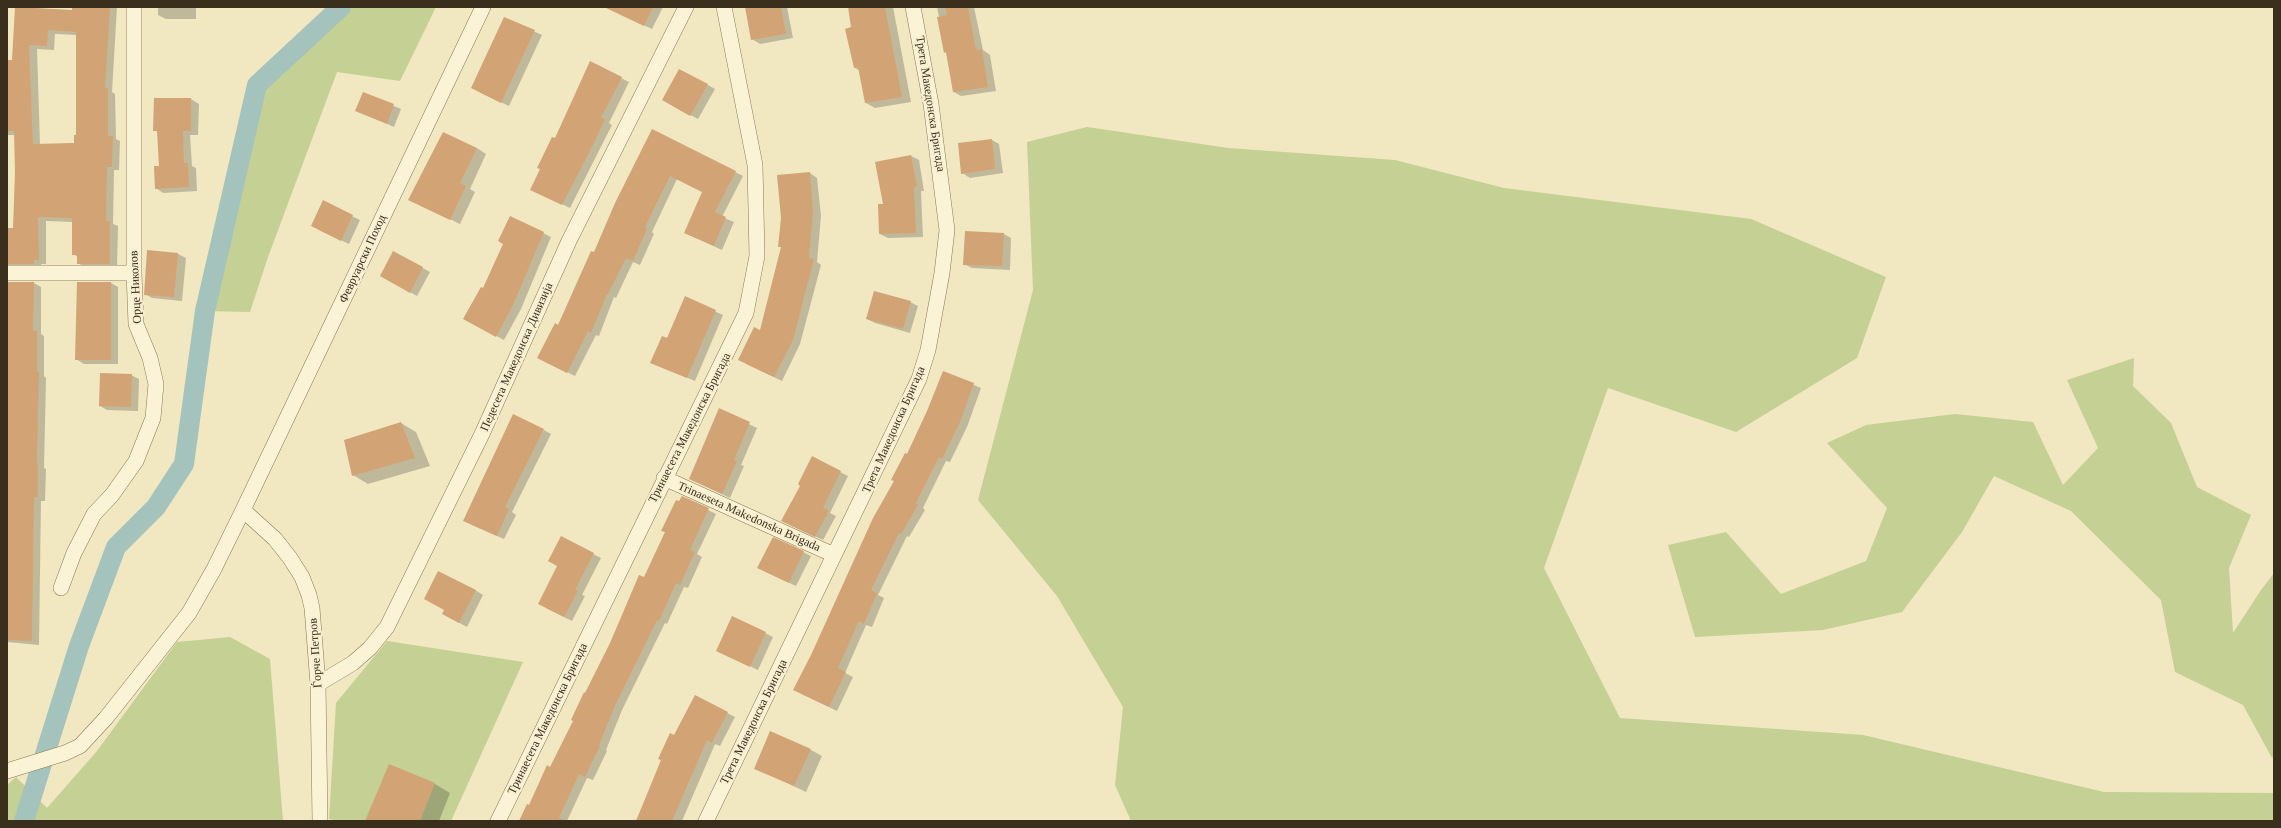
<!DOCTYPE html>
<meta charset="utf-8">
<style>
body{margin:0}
#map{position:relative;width:2281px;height:828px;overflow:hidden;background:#f1e7c1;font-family:"Times New Roman",serif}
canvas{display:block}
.frame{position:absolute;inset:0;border:8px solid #3a2e1c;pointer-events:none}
</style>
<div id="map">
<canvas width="2281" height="828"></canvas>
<div class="frame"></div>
</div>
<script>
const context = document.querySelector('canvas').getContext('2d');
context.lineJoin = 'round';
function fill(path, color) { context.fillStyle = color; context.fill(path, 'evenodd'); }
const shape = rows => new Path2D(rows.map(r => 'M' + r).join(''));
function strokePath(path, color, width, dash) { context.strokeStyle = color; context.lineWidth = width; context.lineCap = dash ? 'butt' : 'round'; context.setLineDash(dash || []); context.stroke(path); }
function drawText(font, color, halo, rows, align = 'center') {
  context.font = font + ' "Times New Roman",serif'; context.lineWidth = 4; context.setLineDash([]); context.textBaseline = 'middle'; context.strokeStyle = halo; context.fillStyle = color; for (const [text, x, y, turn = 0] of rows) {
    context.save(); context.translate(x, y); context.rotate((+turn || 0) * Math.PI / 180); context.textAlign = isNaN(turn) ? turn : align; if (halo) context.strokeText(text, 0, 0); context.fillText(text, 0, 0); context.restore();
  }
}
fill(shape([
 [341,7,436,7,400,81,337,72,268,257,250,312,205,311,251,90],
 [1087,127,1228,148,1395,160,1504,188,1751,219,1886,277,1857,358,1736,432,1608,388,1544,568,1620,718,1863,735,2104,792,2274,793,2274,821,1131,821,1115,785,1123,707,1057,596,978,500,1033,290,1027,142],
 [2134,358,2133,386,2171,423,2197,487,2251,515,2229,568,2233,633,2261,590,2274,573,2274,756,2272,758,2243,705,2175,672,2161,600,2071,511,1994,476,1962,532,1902,612,1823,630,1695,637,1668,545,1726,532,1781,594,1866,561,1887,508,1827,443,1866,425,1955,414,2033,422,2063,485,2098,448,2067,380],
 [230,637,270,659,283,821,7,821,7,785,16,777,47,808,97,751,177,642],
 [387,641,523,662,451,821,337,821,329,819,336,703]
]), '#c4d094');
fill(shape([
 [16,7,73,11,73,7,117,7,112,92,115,94,116,139,120,141,119,170,114,170,113,224,118,226,117,268,86,268,78,263,78,257,73,254,73,222,46,221,46,264,41,264,41,268,7,271,7,229,14,229,16,172,15,135,7,135,7,61,13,61],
 [55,34,77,35,77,136,75,144,40,145,37,49,54,50],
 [158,7,196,7,196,19,166,19,158,15],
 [613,7,663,7,652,29,619,14],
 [749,7,787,7,793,38,760,44,752,39],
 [849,7,893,7,911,102,875,108,866,103,860,71,855,68,852,28],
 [937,7,974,7,983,50,990,55,996,91,961,96,954,92],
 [505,18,542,35,509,106,479,92],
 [591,63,629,82,609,123,612,125,570,208,532,190],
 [708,85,715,89,698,119,663,100],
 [363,93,401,109,394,127,356,110],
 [155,99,191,99,199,104,198,135,190,135,192,166,196,168,197,191,163,193,156,188,160,167,158,132,154,130],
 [653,130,743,176,722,217,734,222,722,250,685,233,703,192,677,179,652,232,654,234,640,265,633,262,616,298,614,297,599,336,596,335,575,376,546,362,559,326],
 [992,140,999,144,1003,173,970,178,962,173],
 [477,148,486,154,470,189,475,192,460,224,420,205],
 [911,156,919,160,924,191,921,191,923,237,888,238,880,234,884,205],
 [810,173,817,178,821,216,817,262,821,265,800,344,782,381,746,364,761,331,782,248,779,246],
 [323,202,360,220,349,244,319,230],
 [510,217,551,237,521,309,504,340,472,323,483,289,504,244],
 [1004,234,1011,238,1010,270,972,268,964,264],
 [148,251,178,254,186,258,182,301,152,298,145,294],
 [394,252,430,272,417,296,388,280],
 [7,283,34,283,41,287,41,334,44,336,44,376,46,378,44,468,46,469,45,501,41,501,39,645,7,642],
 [111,283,118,287,118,364,84,364,76,359],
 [686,298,723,315,695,381,659,366,667,339],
 [910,302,918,306,910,333,875,323,867,319],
 [943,372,981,388,967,427,950,462,946,461,923,508,925,510,909,537,907,536,878,595,884,598,872,627,866,625,845,673,853,677,837,711,802,694,928,412],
 [131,375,139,379,138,411,107,410,100,406],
 [720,410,757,428,741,465,744,466,730,498,690,479],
 [401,423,416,432,430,466,368,484,353,475],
 [544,430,551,434,512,512,516,515,504,539,472,525],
 [812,458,848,476,830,513,836,516,823,540,790,525,801,485],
 [682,497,716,514,697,554,702,557,688,588,684,587,667,624,665,623,622,710,606,750,607,751,593,780,587,778,567,821,520,821,551,768,645,579],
 [803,552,811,556,796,586,766,572],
 [593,554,601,558,582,595,585,596,572,621,546,608],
 [475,590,483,595,467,627,450,618],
 [765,633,773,637,758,670,717,651],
 [727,713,735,717,720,746,715,744,682,821,636,821,675,736],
 [811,750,822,756,806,792,755,768],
 [390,766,435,784,450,793,439,821,367,821]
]), '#0003');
strokePath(shape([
 [24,821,79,646,116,547,156,507,184,464,205,311,257,85,341,7]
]), '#a4c3bd', 20);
fill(shape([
 [15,7,72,10,72,7,110,7,105,88,108,88,108,136,113,136,112,167,107,167,106,221,110,221,110,264,77,264,77,255,72,255,72,218,38,217,39,260,34,260,34,264,7,264,7,228,13,228,15,172,14,131,7,131,7,60,12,60],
 [48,30,76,32,76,135,74,135,74,143,33,144,29,45,47,46],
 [604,7,653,7,644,26],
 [745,7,781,7,786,34,751,40],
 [848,7,885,7,902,97,865,103,858,67,854,68,845,29,851,27],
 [945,7,968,7,976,50,982,49,988,87,953,92,946,52,944,53,937,17,947,15],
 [504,17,535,30,501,103,471,88],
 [590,61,622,77,601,118,605,119,594,143,562,205,530,190,540,169,537,168,552,137,555,138],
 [679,69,708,84,690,116,662,100],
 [363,92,394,104,387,124,355,111],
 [154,98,191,98,191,131,183,131,184,163,188,163,189,187,155,189,154,166,159,166,157,131,153,131],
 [652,129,736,171,715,212,726,217,714,246,684,233,702,192,670,176,645,227,647,229,633,261,626,258,608,294,607,294,591,333,588,331,567,373,537,358,555,323,558,325,591,251,594,252,615,203],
 [443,132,477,148,460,183,466,186,450,220,408,200],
 [992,139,995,169,961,174,958,143],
 [911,155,917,187,914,187,916,233,879,234,878,204,883,204,875,162],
 [810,172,813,212,809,258,814,259,793,340,774,377,738,360,754,327,760,330,781,247,778,247,781,218,777,175],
 [323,200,353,215,341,241,311,226],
 [510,216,544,232,513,305,496,337,463,319,481,287,483,288,503,244,498,241],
 [965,231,1004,233,1002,266,963,265],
 [147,250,178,253,174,297,144,295],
 [393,251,423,267,410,293,380,276],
 [7,282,34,282,33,331,37,331,37,372,39,372,37,463,38,463,38,497,34,497,32,641,7,640],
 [77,282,111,282,111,360,75,360],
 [874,291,911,301,903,329,866,319],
 [685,296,716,310,687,378,650,363,662,336,667,338],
 [943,371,974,383,960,422,942,459,939,457,916,503,918,505,901,534,899,533,871,590,877,593,864,624,859,621,838,668,846,672,829,707,793,690,811,655,873,518,894,481,891,480,905,453,907,454,927,411],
 [100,373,132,374,131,407,99,406],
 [719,408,750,422,734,460,737,461,722,494,689,479],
 [513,414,544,429,505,507,509,509,497,536,463,521],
 [401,422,415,458,352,476,344,440],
 [812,456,841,471,823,508,829,511,815,537,781,521,800,486,798,484],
 [682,496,709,508,690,550,695,552,680,585,676,583,659,621,657,620,615,706,599,745,600,746,585,777,579,774,559,818,566,821,519,821,527,804,529,805,547,765,550,767,573,721,571,720,584,692,585,693,610,643,639,575,644,577,665,532,661,531,676,500,679,501],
 [561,536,594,553,575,590,578,591,564,617,538,604,557,566,548,561],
 [773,537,804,551,789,583,757,568],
 [438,571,476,590,459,623,442,614,444,610,424,599],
 [732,616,766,632,750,667,716,651],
 [695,695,728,712,712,743,707,740,672,821,636,821,661,760,658,759,670,733,674,735],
 [770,731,811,749,794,786,754,769],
 [389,764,435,783,420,821,365,821]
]), '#d2a374');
const street = shape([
 [7,273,134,273],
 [664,478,834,555],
 [243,510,275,539,290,558,302,577,309,595,312,608,318,684,320,821],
 [61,588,74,553,94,514,112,495,136,461,153,418,156,384,150,358,136,324,134,273,134,7],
 [318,684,353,663,370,648,387,627,482,434,569,241,686,7],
 [7,771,65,753,80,746,106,718,189,613,214,569,243,510,483,7],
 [498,821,746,313,757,256,755,165,724,7],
 [706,821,919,379,928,350,942,273,947,230,931,104,913,7]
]);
strokePath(street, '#8c7857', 16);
strokePath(street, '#fbf3d5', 15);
drawText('12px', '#3a2e1c', '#f8f0d1', [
 ["Трета Македонска Бригада",930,104,81],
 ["Февруарски Поход",363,259,-65],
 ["Орце Николов",136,287,-93],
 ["Педесета Македонска Дивизија",517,357,-66],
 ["Тринаесета Македонска Бригада",690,428,-63],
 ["Трета Македонска Бригада",894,430,-66],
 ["Trinaeseta Makedonska Brigada",749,517,24],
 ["Ѓорче Петров",316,653,-94],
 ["Тринаесета Македонска Бригада",548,719,-64],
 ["Трета Македонска Бригада",754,722,-64]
]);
</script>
